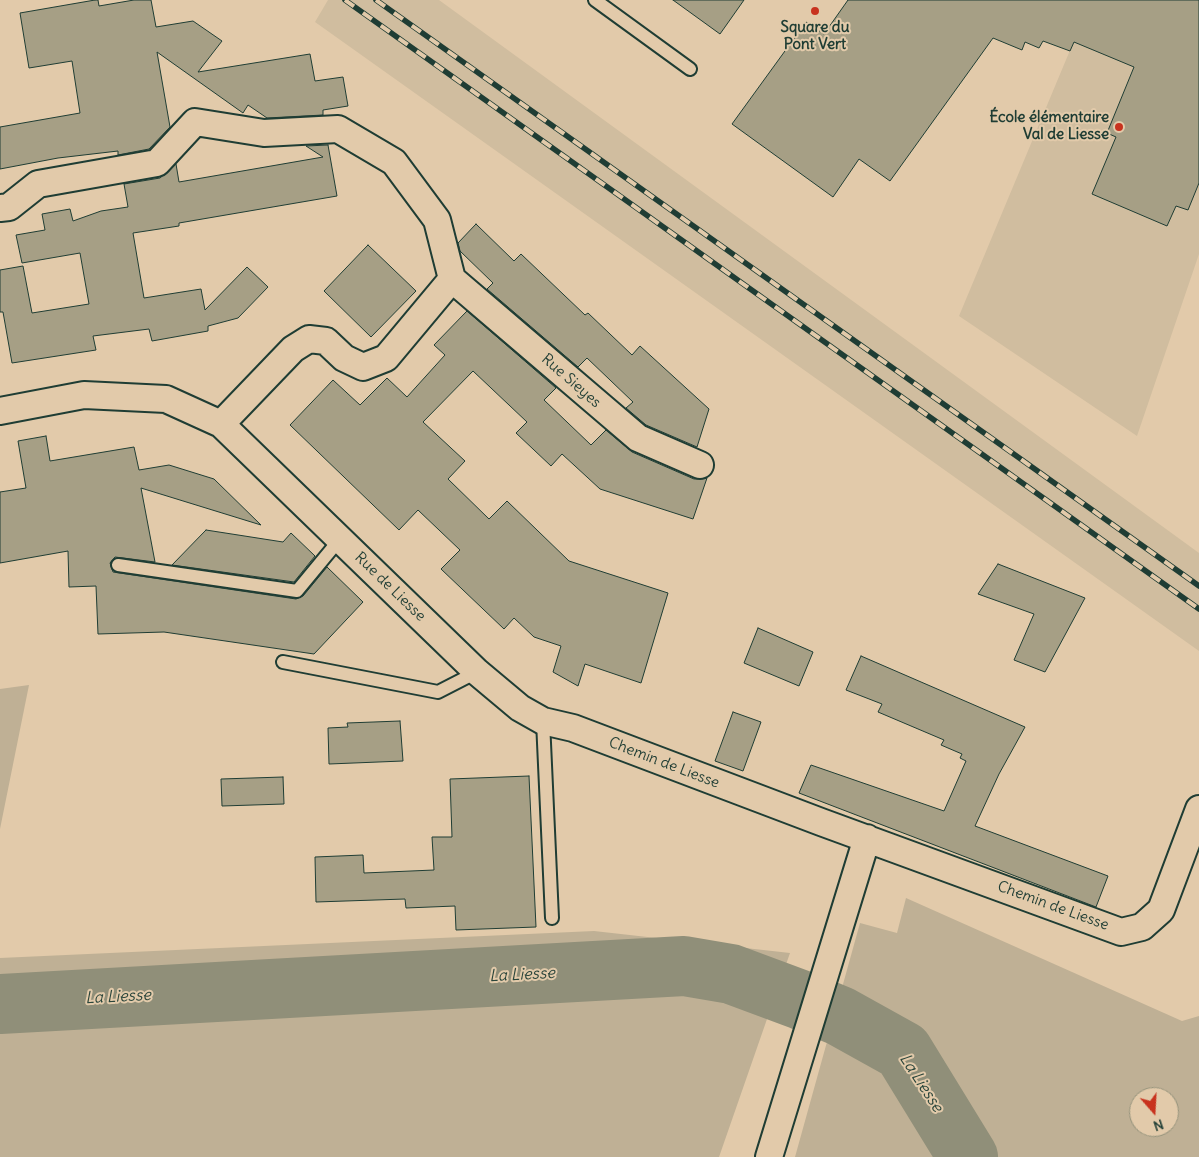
<!DOCTYPE html>
<meta charset="utf-8">
<style>
body{margin:0}
#map{position:relative;width:1199px;height:1157px;overflow:hidden;background:#e2caaa;font-family:Delius,sans-serif}
canvas{display:block}
.north{position:absolute;left:1129px;top:1087px;width:50px;height:50px;box-sizing:border-box;background:#e2caaa;border:1px solid #94927b;border-radius:50%;rotate:161deg;font-size:14px;font-weight:700;line-height:20px;text-align:center;color:#1f3d34}
.north::after{content:'';display:block;margin:auto;width:18px;height:22px;background:#c8321e;clip-path:polygon(50% 0,100% 100%,50% 72%,0 100%)}
</style>
<div id="map">
<canvas width="1199" height="1157"></canvas>
<div class="north">N</div>
</div>
<script>
const context = document.querySelector('canvas').getContext('2d');
context.lineJoin = 'round';
function fill(path, color) { context.fillStyle = color; context.fill(path, 'evenodd'); }
const shape = rows => new Path2D(rows.map(r => 'M' + r).join(''));
function strokePath(path, color, width, dash) { context.strokeStyle = color; context.lineWidth = width; context.lineCap = dash ? 'butt' : 'round'; context.setLineDash(dash || []); context.stroke(path); }
function drawText(font, color, halo, rows, align = 'center') {
  context.font = font + ' Delius,sans-serif'; context.lineWidth = 4; context.setLineDash([]); context.textBaseline = 'middle'; context.strokeStyle = halo; context.fillStyle = color; for (const [text, x, y, turn = 0] of rows) {
    context.save(); context.translate(x, y); context.rotate((+turn || 0) * Math.PI / 180); context.textAlign = isNaN(turn) ? turn : align; if (halo) context.strokeText(text, 0, 0); context.fillText(text, 0, 0); context.restore();
  }
}
fill(shape([
 [328,0,439,0,1199,553,1199,651,315,22],
 [1091,0,1199,0,1199,254,1137,436,959,316]
]), '#d0bd9f');
fill(shape([
 [29,685,0,829,0,689],
 [906,898,1182,1021,1199,1016,1199,1157,795,1157,860,923,897,933],
 [1139,1097,1169,1097,1169,1127,1139,1127],
 [594,931,790,953,719,1157,0,1157,0,958]
]), '#bfb095');
strokePath(shape([
 [0,1004,684,966,731,974,801,1000,840,1016,903,1051,968,1157]
]), '#908f79', 60);
const building = shape([
 [95,0,98,0,99,6,134,0,151,0,156,27,193,21,222,41,198,72,310,54,315,81,343,77,348,106,323,110,323,115,267,118,248,105,243,113,157,52,170,127,149,149,118,155,118,151,58,158,0,169,0,127,80,113,72,61,29,68,20,13,95,0],
 [673,0,744,0,720,34,673,0],
 [848,0,1199,0,1199,183,1188,210,1176,206,1167,226,1092,194,1116,137,1107,133,1134,67,1074,42,1070,51,1043,41,1039,48,1025,42,1022,50,993,38,890,181,859,159,833,197,732,124,806,22,824,34,848,0],
 [328,145,337,196,179,223,179,226,133,233,144,298,201,289,205,310,247,267,268,287,238,318,208,326,208,331,152,341,149,329,93,336,96,350,12,363,3,312,0,312,0,270,23,266,32,313,89,304,80,253,22,263,16,235,45,230,42,214,70,209,73,221,101,211,128,207,124,184,160,178,176,164,179,182,323,157,306,146,328,145],
 [476,224,514,261,521,254,585,315,588,313,632,355,640,346,709,409,697,447,646,425,626,408,633,402,587,358,578,367,487,289,493,283,460,251,458,243,476,224],
 [368,245,416,291,371,337,324,291,368,245],
 [467,311,556,388,544,400,591,445,606,430,632,452,694,479,707,478,693,519,600,489,562,454,551,466,516,433,527,422,473,371,423,422,465,461,448,479,489,519,507,501,569,561,668,593,641,683,585,664,578,686,553,672,561,646,534,637,514,618,504,629,441,569,460,550,418,510,399,530,290,425,333,380,360,405,387,378,407,397,445,355,434,345,467,311],
 [46,436,50,461,134,447,139,470,169,465,214,479,261,525,141,488,155,562,115,557,110,563,113,572,296,599,303,596,327,567,363,602,314,654,164,632,98,634,96,586,69,587,68,551,0,563,0,492,26,488,18,441,46,436],
 [206,530,283,542,291,533,315,556,294,582,172,565,206,530],
 [998,564,1085,598,1045,672,1014,660,1034,614,978,594,998,564],
 [758,628,813,652,799,686,744,663,758,628],
 [861,656,1025,727,999,774,975,826,1108,876,1096,907,799,793,811,765,944,811,966,761,960,758,962,754,941,745,944,740,878,712,882,704,846,690,861,656],
 [733,712,761,722,743,771,715,761,733,712],
 [400,721,403,761,329,764,328,728,348,727,347,723,400,721],
 [529,776,536,927,456,930,455,906,406,908,405,899,316,902,315,857,363,855,364,873,434,870,432,837,452,837,450,779,529,776],
 [283,777,284,804,222,806,221,779,283,777]
]);
fill(building, '#a69f85');
strokePath(building, '#1f3d34', 1);
const lane = shape([
 [595,0,690,69],
 [118,565,297,591,340,539],
 [283,662,438,692,477,672],
 [543,721,552,918]
]);
const street = shape([
 [0,208,9,207,38,184,157,163,195,122,264,133,338,129,394,162,437,220,452,279,386,358,363,367,344,358,326,341,309,339,293,349,221,424],
 [452,279,638,438,700,465],
 [0,411,84,395,166,399,221,424,477,672,520,708,543,721,573,728,821,822,1121,932,1142,927,1161,910,1199,809],
 [769,1157,867,838]
]);
strokePath(lane, '#1f3d34', 16);
strokePath(street, '#1f3d34', 30);
strokePath(lane, '#e2caaa', 12);
strokePath(street, '#e2caaa', 26);
const rail = shape([
 [345,0,1199,609],
 [376,0,1199,586]
]);
strokePath(rail, '#1f3d34', 5.5);
strokePath(rail, '#e2caaa', 4, [11]);
for (const [x, y, r, color] of [
 [815,11,5,"#c8321e"],
 [1119,127,5,"#c8321e"]
]) { const dot = new Path2D(); dot.arc(x, y, r, 0, 2 * Math.PI); context.fillStyle = color; context.fill(dot); strokePath(dot, '#e2caaa', 2); }
drawText('bold 15px', '#1f3d34', '#e2caaa', [
 ["Square du",815,28],
 ["Pont Vert",815,45],
 ["École élémentaire",1109,118,"right"],
 ["Val de Liesse",1109,135,"right"]
]);
drawText('15px', '#1f3d34', '#e2caaa', [
 ["Rue Sieyes",571,381,41],
 ["Rue de Liesse",390,587,44],
 ["Chemin de Liesse",664,763,21],
 ["Chemin de Liesse",1053,906,20]
]);
drawText('italic 16px', '#2a453b', '#e2caaa', [
 ["La Liesse",522,975,-3],
 ["La Liesse",118,997,-3],
 ["La Liesse",921,1083,57]
]);
</script>
